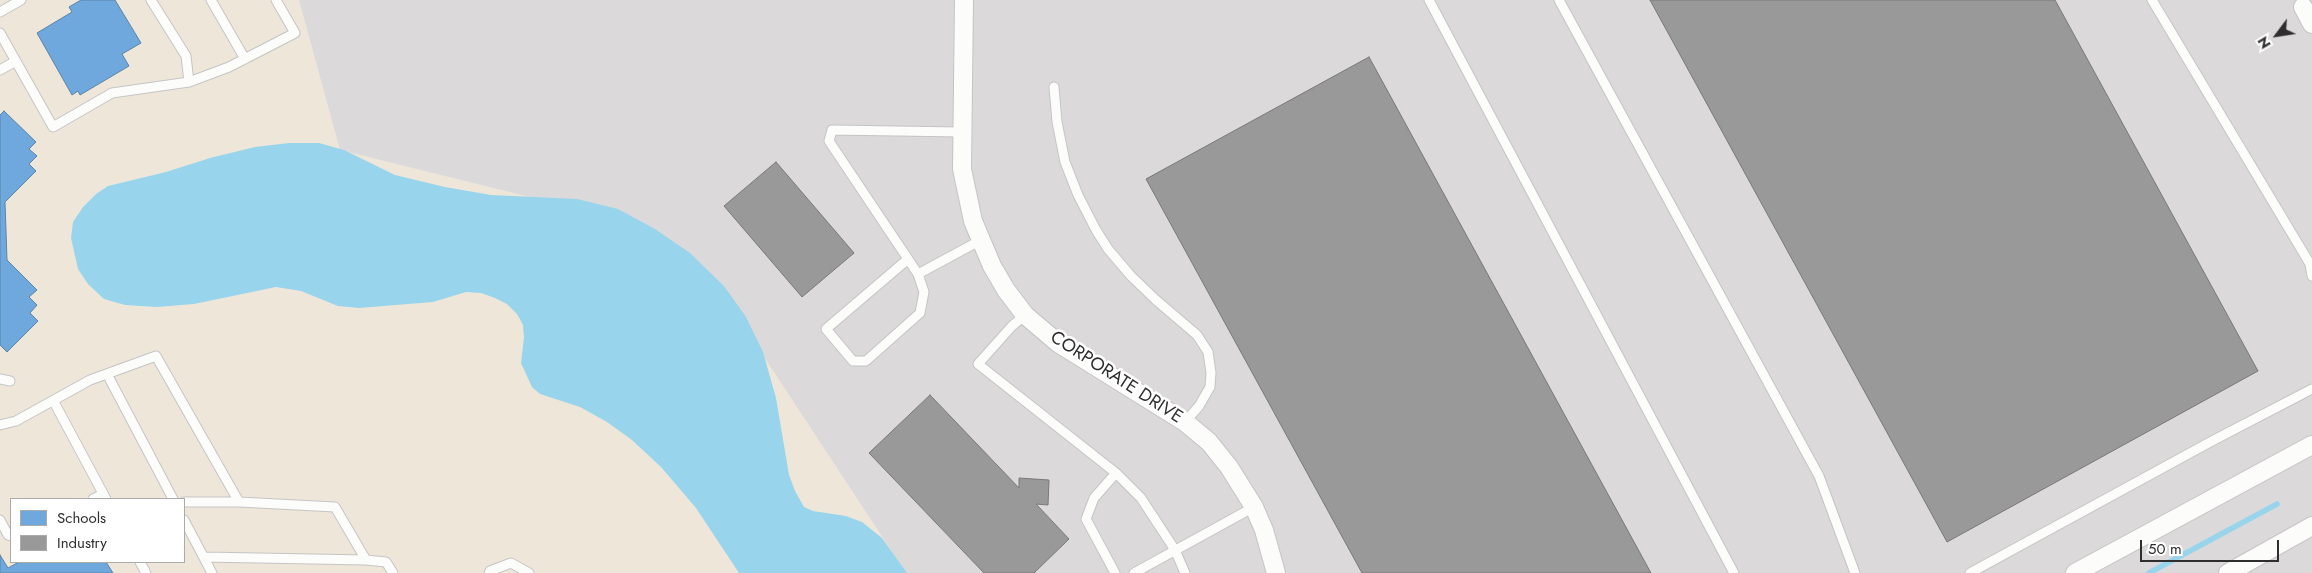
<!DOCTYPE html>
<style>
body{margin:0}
#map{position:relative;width:2312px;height:573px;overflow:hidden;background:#ece8e4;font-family:Jost,sans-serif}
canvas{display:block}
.legend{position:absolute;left:10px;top:498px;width:175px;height:65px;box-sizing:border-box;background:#fff;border:1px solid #ababab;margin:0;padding:6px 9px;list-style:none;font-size:15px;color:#2e2e2e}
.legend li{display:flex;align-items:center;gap:10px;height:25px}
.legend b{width:25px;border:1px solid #ababab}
.north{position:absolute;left:2252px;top:10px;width:50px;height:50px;-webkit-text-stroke:4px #fff;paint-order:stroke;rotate:239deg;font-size:14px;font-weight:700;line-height:20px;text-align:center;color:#2e2e2e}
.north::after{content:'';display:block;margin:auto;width:18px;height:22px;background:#2e2e2e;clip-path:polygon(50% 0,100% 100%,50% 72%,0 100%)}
.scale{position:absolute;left:2140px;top:540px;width:139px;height:22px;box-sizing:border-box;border:2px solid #2e2e2e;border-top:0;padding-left:6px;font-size:15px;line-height:18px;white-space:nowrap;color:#2e2e2e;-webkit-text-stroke:4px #fff;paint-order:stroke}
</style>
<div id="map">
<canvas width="2312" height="573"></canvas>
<ul class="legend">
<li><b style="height:14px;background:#6fa8dc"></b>Schools</li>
<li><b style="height:14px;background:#999"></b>Industry</li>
</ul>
<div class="north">N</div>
<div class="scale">50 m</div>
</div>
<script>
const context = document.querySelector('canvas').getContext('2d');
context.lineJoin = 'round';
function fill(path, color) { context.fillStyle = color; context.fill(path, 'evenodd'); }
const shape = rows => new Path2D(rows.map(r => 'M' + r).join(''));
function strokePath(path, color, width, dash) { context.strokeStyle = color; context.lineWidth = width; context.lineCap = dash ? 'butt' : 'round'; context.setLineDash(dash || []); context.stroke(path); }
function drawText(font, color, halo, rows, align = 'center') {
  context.font = font + ' Jost,sans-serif'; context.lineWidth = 5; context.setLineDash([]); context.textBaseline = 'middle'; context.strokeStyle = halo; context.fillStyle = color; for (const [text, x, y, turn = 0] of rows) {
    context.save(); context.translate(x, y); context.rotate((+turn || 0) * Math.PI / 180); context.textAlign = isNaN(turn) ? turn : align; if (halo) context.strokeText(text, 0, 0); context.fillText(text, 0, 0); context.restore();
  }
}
fill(shape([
 [0,0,2312,0,2312,573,0,573],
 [11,499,184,499,184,562,11,562]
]), '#dcd9db');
fill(shape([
 [0,0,299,0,340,150,627,221,728,302,906,573,0,573],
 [11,499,184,499,184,562,11,562]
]), '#eee7d9');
fill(shape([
 [289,143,319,143,344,150,395,175,445,187,491,195,577,199,618,209,655,229,690,253,724,286,746,317,763,352,776,398,789,475,795,491,804,507,813,511,846,516,862,522,882,538,907,573,739,573,696,508,661,467,632,440,607,422,580,407,540,394,532,387,521,363,524,337,523,325,517,314,507,304,495,298,481,293,466,292,433,302,359,308,338,306,301,291,276,287,194,304,157,307,125,305,104,299,88,284,78,269,71,238,73,222,83,207,96,194,108,186,166,172,210,158,255,147]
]), '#98d5ec');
const schools = shape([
 [81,0,115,0,141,43,122,54,129,66,80,95,78,91,72,95,37,33,72,12,69,7,81,0],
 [4,111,36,142,29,149,37,156,29,164,36,171,5,202,7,260,37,290,29,297,37,305,30,313,38,321,7,352,0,345,0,115,4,111],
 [0,555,8,568,19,562,106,562,113,573,0,573,0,555]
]);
fill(schools, '#6fa8dc');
strokePath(schools, '#5c83a8', 1);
const industry = shape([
 [1650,0,2055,0,2258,371,1947,542,1650,0],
 [1369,57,1651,573,1362,573,1146,179,1369,57],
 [776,162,854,253,802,297,724,206,776,162],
 [930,395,1019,488,1019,478,1049,480,1048,505,1036,504,1069,539,1034,573,984,573,869,453,930,395]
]);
fill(industry, '#999');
strokePath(industry, '#797979', 1);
strokePath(shape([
 [2149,573,2277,504]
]), '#98d5ec', 5.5);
const service = shape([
 [151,0,186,56,189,82,229,67,295,33,276,0],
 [211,0,245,59],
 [1429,0,1734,573],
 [1559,0,1819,476,1855,573],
 [2152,0,2310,264,2312,276],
 [0,12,21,0],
 [0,33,53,127,112,93,189,82],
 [0,70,16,61],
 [1054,87,1057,122,1065,162,1078,195,1096,230,1108,249,1131,276,1156,300,1197,335,1208,352,1211,373,1210,387,1199,406,1185,422],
 [961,132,832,130,829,141,918,274,981,240],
 [908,259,826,329,853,361,866,361,920,313,924,292,918,274],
 [1025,315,1012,326,978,364,1116,473,1141,498,1175,550,1185,573],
 [107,374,173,499],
 [0,379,10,381],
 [54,402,106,499],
 [0,425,16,421,90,380,156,356,239,502,335,507,366,560,386,562,393,573],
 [93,499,103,494],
 [184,502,239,502],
 [0,520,8,535,11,536],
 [184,520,212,573],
 [204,557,366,560],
 [140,562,146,573],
 [489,573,490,571,511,563,529,573],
 [1115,573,1086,519,1094,498,1116,473],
 [1134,573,1254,507],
 [1970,573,2212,441,2312,389]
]);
const minor = shape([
 [964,0,962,169,973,221,992,266,1006,290,1025,315,1058,343,1185,422,1209,442,1229,467,1254,507,1264,530,1276,573],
 [2303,7,2312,24],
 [2075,573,2312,445],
 [2228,573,2312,526]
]);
strokePath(service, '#c5c4c5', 11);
strokePath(minor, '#c5c4c5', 20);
strokePath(service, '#fcfcfb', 9);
strokePath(minor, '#fcfcfb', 18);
drawText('18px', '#2e2e2e', '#fff', [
 ["CORPORATE DRIVE",1116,378,33]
]);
</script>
